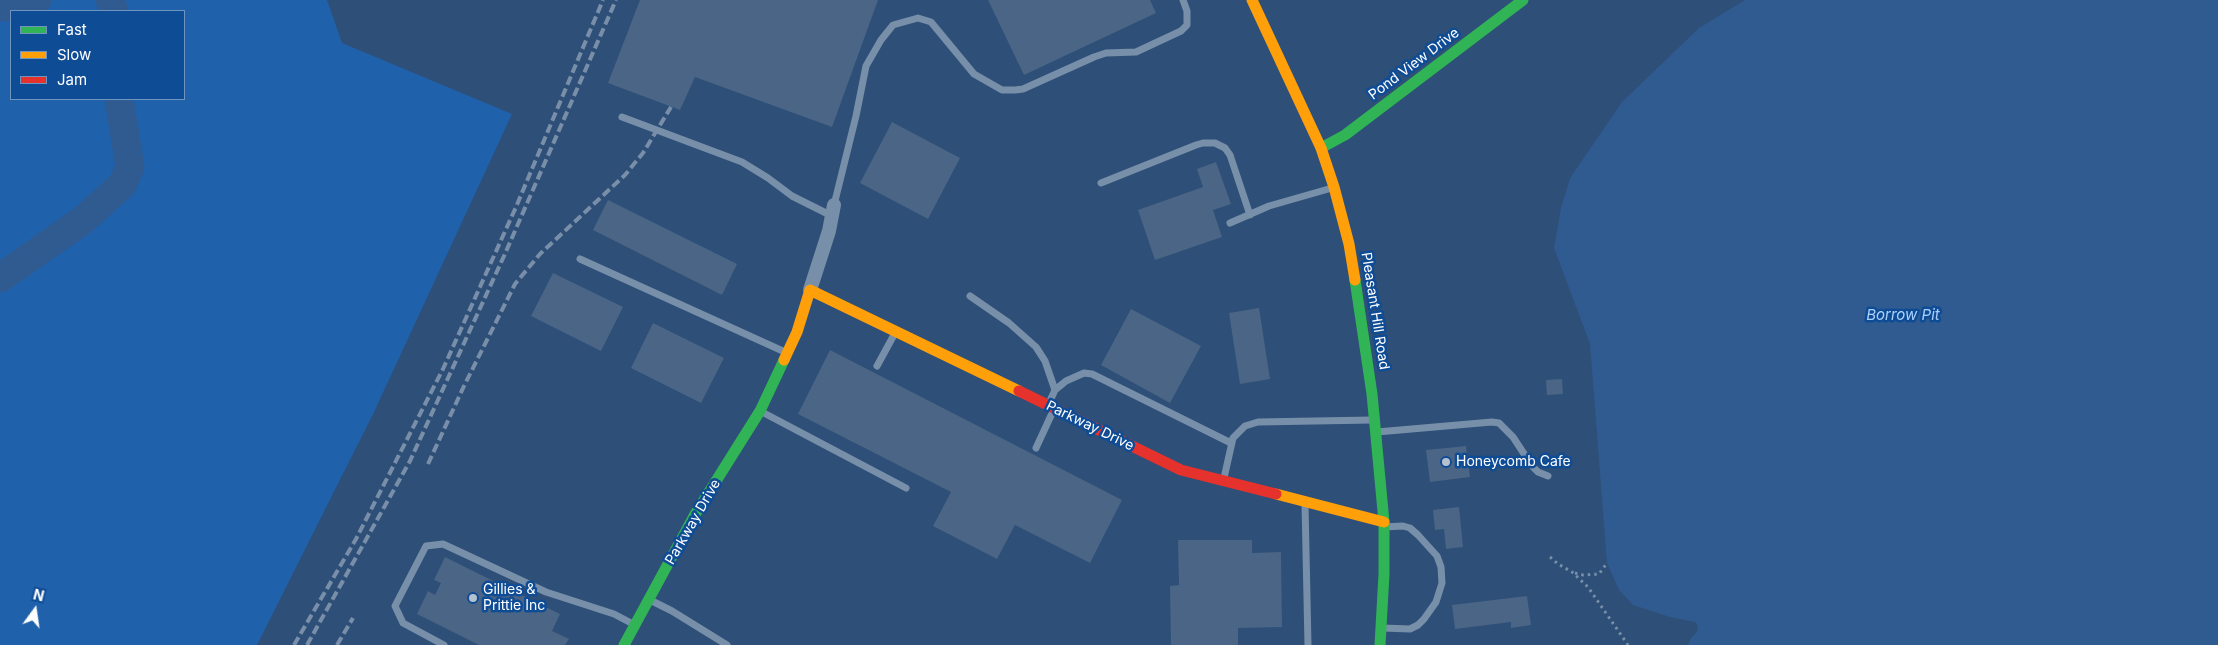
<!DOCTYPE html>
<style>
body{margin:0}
#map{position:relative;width:2218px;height:645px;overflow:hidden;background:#2e4f77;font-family:Inter,sans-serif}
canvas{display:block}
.legend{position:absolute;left:10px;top:10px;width:175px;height:90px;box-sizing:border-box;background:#0f4c96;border:1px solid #6f94c0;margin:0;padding:6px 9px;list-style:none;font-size:15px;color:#fff}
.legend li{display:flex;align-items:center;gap:10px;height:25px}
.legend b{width:25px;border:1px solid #6f94c0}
.north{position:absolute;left:10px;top:585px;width:50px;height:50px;-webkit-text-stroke:4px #0f4c96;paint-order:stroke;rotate:14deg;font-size:14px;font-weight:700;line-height:20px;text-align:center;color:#fff}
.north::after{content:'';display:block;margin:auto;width:18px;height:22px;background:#fff;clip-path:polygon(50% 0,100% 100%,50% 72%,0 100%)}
</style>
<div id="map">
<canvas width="2218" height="645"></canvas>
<ul class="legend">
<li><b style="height:6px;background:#30b455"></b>Fast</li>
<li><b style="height:6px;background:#ff9f0a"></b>Slow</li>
<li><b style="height:6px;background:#e5322d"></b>Jam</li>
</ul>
<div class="north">N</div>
</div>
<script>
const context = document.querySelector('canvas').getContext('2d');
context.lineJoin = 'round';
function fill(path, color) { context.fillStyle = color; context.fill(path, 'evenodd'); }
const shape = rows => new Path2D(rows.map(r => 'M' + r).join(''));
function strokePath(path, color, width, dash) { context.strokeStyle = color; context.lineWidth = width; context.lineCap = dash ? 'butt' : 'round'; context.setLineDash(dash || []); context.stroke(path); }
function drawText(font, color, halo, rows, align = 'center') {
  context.font = font + ' Inter,sans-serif'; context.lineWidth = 5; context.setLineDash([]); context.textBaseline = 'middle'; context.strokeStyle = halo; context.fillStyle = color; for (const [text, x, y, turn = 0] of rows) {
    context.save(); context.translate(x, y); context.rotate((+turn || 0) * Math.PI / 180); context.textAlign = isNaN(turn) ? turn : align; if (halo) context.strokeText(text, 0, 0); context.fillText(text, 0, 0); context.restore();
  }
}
fill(shape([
 [0,0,327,0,342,43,512,114,374,412,257,645,0,645],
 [11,11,184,11,184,99,11,99]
]), '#2061ac');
fill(shape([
 [1745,0,2218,0,2218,645,1688,645,1691,638,1697,632,1698,626,1695,622,1670,617,1633,605,1619,590,1607,563,1590,344,1554,248,1561,208,1570,178,1622,102,1699,28]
]), '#305b90');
strokePath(shape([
 [110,0,114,11],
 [0,7,25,6,37,0],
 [0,278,83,220,122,185,130,167,119,99]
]), '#305b90', 29);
fill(shape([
 [640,0,878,0,832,127,695,77,680,110,608,83],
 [988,0,1150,0,1156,13,1024,75],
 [892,122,960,158,928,219,860,183],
 [1216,162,1231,204,1213,210,1222,237,1155,260,1138,210,1203,187,1197,169],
 [608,200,737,264,722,295,593,230],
 [553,273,623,307,601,351,531,316],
 [1259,308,1270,379,1240,384,1229,313],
 [1131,309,1201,346,1170,403,1101,365],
 [653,323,724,358,701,403,631,368],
 [830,350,1122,500,1090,563,1015,525,997,559,933,526,951,492,798,414],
 [1562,379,1563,394,1547,395,1546,380],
 [1466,446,1470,477,1430,482,1426,450],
 [1459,507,1463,547,1446,549,1444,529,1435,530,1433,510],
 [1178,540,1252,540,1252,553,1281,552,1282,627,1238,628,1238,645,1171,645,1170,586,1179,585],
 [445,557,560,614,552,631,569,639,565,645,479,645,417,614,428,591,435,595,441,583,434,580],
 [1527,596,1531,625,1511,628,1511,622,1455,629,1452,605]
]), '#4a6585');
strokePath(shape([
 [1550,557,1558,564,1572,572,1588,587,1628,645],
 [1575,573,1583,575,1599,574,1607,563]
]), '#788fa9', 3, [2.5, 4]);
strokePath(shape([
 [622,117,742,162,768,178,792,196,832,216],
 [1101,183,1196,145,1203,143,1215,143,1225,148,1230,155,1250,215],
 [834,205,856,116,866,66,881,40,893,25,918,18,931,22,974,74,1002,90,1015,90,1023,89,1094,57,1106,53,1136,52,1181,31,1187,25,1187,11,1183,0],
 [1230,223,1269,206,1332,188],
 [580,259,785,352],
 [970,296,1009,323,1036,347,1045,361,1055,390],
 [877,366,895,333],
 [1049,403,1055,390,1066,381,1084,373,1092,374,1231,443],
 [762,412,906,488],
 [1377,432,1492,422,1499,423,1513,437,1532,466,1538,472,1548,476],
 [1036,448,1054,409],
 [1224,478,1233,438,1245,426,1258,422,1372,420],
 [1305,504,1308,645],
 [650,600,672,611,727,645],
 [1382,628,1410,629,1418,625,1424,619,1436,602,1442,583,1441,567,1437,556,1418,535,1410,528,1403,526,1384,527],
 [444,645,403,623,395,606,426,546,443,544,546,592,614,614,633,624]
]), '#788fa9', 7);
strokePath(shape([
 [810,290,829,231,834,205]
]), '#788fa9', 14);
strokePath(shape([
 [1321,148,1345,135,1523,0],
 [1355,280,1372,394,1384,522,1384,574,1380,645],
 [624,645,694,516,760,411,784,360]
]), '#30b455', 11);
strokePath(shape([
 [1252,0,1321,148,1334,187,1349,244,1355,280],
 [784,360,797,332,810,290,1019,391],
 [1276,494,1384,522]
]), '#ff9f0a', 11);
strokePath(shape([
 [1019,391,1181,470,1276,494]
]), '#e5322d', 11);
strokePath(shape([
 [428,464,464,386,515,284,540,254,625,175,643,153,671,107],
 [294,645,356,539,443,369,516,207,603,0],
 [307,645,410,461,504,256,616,0],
 [337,645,353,618]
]), '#798fa9', 4, [9, 4]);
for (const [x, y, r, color] of [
 [1446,462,5,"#b6c1cf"],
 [473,598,5,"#b6c1cf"]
]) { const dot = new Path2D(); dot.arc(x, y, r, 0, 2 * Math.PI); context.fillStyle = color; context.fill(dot); strokePath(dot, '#0f4c96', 2); }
drawText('14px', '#fff', '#0f4c96', [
 ["Pond View Drive",1414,64,-37],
 ["Pleasant Hill Road",1375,311,81],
 ["Parkway Drive",1090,426,26],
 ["Parkway Drive",693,522,-60]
]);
drawText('14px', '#fff', '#0f4c96', [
 ["Honeycomb Cafe",1456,462],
 ["Gillies &",483,590],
 ["Prittie Inc",483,606]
], 'left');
drawText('italic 15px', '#abd1fb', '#0f4c96', [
 ["Borrow Pit",1903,315]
]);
</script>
